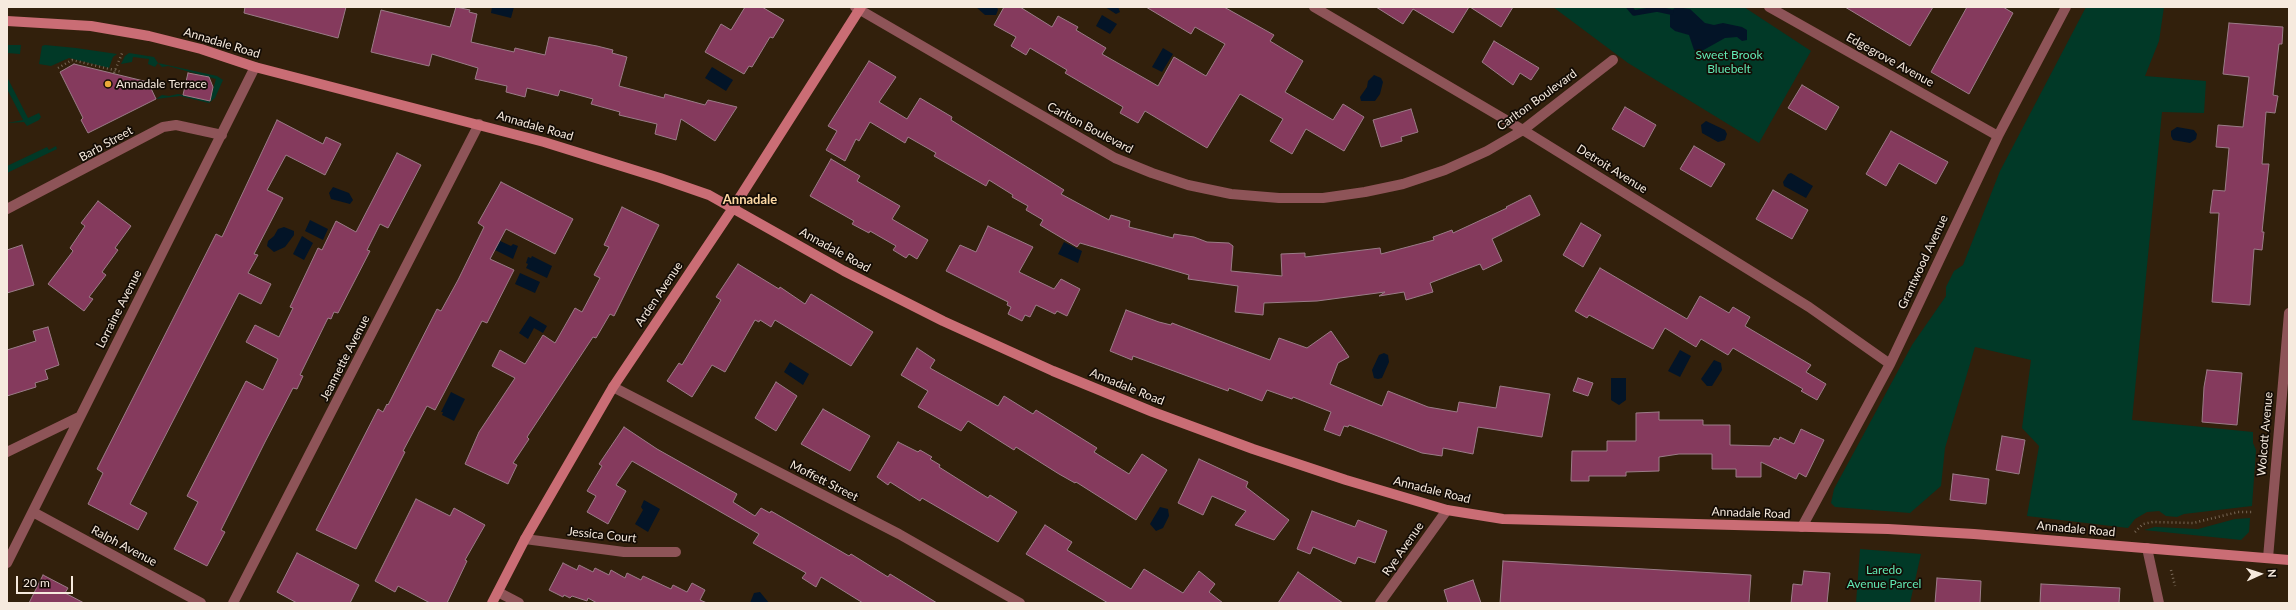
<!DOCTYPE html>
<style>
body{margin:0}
#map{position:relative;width:2296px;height:610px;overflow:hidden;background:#32200c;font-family:Lato,sans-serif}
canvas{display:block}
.frame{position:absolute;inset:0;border:8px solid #f6eade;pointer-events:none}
.north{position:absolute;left:2240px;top:554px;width:40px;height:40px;-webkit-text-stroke:3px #140c05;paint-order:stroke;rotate:87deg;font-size:11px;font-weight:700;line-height:16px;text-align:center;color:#f6eade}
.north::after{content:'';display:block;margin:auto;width:14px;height:18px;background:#f6eade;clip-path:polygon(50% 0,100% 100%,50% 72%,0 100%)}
.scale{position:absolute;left:16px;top:576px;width:57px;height:18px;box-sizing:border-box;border:2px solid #f6eade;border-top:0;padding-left:5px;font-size:12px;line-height:14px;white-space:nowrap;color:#f6eade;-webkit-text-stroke:3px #140c05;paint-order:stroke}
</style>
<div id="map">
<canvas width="2296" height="610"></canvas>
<div class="frame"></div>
<div class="north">N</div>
<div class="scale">20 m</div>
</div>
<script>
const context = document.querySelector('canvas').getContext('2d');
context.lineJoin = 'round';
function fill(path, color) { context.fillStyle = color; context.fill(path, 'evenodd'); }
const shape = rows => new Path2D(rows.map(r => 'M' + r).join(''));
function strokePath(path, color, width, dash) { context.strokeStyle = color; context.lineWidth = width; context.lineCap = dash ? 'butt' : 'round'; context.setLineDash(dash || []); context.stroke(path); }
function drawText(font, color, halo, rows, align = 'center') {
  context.font = font + ' Lato,sans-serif'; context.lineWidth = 3.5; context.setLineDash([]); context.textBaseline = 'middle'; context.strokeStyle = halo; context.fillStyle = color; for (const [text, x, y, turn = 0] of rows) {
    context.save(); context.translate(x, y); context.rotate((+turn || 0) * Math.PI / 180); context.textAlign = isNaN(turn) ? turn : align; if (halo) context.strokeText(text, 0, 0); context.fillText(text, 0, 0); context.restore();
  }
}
fill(shape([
 [1553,7,1744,7,1811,51,1759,143,1628,63],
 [2086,7,2164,7,2159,41,2145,76,2206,81,2204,113,2162,112,2132,420,2253,432,2253,443,2256,450,2252,506,2184,514,2177,517,2166,516,2159,511,2147,512,2135,519,2128,528,2027,516,2039,446,2022,428,2031,360,1975,347,1945,448,1941,486,1910,513,1835,507,1831,503,1834,489,1912,345,1946,296,1946,287,1954,271,1963,265,2000,171],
 [7,45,21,45,20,54,7,53],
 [45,45,76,48,117,54,113,57,109,68,69,58,51,66,39,64,42,46],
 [129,53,154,57,158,63,217,76,223,80,215,98,209,103,180,96,156,99,162,95,169,96,178,94,210,101,216,79,168,66,162,67,158,63,155,67,148,64,149,59,133,57,132,62,121,64,125,56],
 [7,77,28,118,39,113,41,117,39,120,27,126,24,122,7,123,23,120,7,89],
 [56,146,57,149,7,173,7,166,47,147,49,150],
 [2250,518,2249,532,2241,540,2144,530,2155,527,2198,529,2235,519],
 [1860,549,1921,554,1910,603,1856,603]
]), '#013927');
fill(shape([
 [492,7,514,7,511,18,491,13],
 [976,7,997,7,998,10,996,15,985,15],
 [1105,7,1118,7,1120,12,1116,14],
 [1676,7,1690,9,1705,23,1714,25,1723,23,1742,27,1747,30,1747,40,1742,41,1737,37,1725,38,1700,52,1694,50,1689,35,1675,31,1670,27,1670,15,1672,10],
 [1102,15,1117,24,1110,34,1096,26],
 [1163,48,1173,54,1162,72,1152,67],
 [712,67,733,80,726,91,705,78],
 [1374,75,1381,78,1383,82,1380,94,1375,101,1361,101,1360,97,1367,87,1368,81],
 [1706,121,1725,130,1727,134,1725,140,1718,142,1702,133,1701,125],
 [2177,127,2194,130,2197,134,2196,139,2190,143,2173,140,2171,136,2171,131],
 [1791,173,1813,186,1806,198,1784,186,1783,182,1788,174],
 [333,187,349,193,353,200,350,204,331,199,329,193],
 [310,220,328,229,323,240,305,231],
 [284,227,294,231,294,235,285,247,274,252,267,246,268,241,274,236,278,229],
 [302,236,313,243,304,260,293,254],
 [498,240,511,246,513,244,518,246,513,259,493,249],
 [1064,242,1082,251,1078,263,1058,254],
 [532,256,552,266,547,278,526,268,528,264,526,263,528,257,531,258],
 [520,273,540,282,535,293,515,284],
 [530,316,547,326,543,333,534,328,528,339,519,333],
 [1680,350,1691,356,1680,377,1668,371],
 [1384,353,1388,355,1389,362,1382,378,1378,379,1374,378,1372,370,1379,355],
 [1714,360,1721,363,1722,370,1712,386,1707,386,1701,379],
 [790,362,809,374,803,385,784,372],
 [1611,378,1626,378,1626,400,1619,405,1611,400],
 [451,392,465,399,454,421,442,415,443,412,441,412],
 [644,500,660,509,648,532,635,524,643,510,641,507],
 [1160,507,1168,509,1169,516,1163,528,1156,531,1150,524],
 [760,592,769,603,750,603,754,593]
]), '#031427');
strokePath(shape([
 [1629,7,1634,13,1657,9,1671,12]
]), '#031427', 5.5);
const building = shape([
 [245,7,346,7,338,38,244,13,245,7],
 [456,7,470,10,469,12,477,14,471,42,514,52,515,48,545,55,549,37,597,46,613,50,612,53,627,57,619,86,664,98,665,94,705,105,708,100,737,107,715,141,681,119,676,140,655,134,657,124,619,115,620,112,591,104,593,99,560,90,558,96,527,88,525,97,506,92,507,86,475,79,478,68,432,54,429,66,371,52,381,10,450,27,456,7],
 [745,7,762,7,784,20,773,38,770,37,752,67,749,66,744,74,705,52,721,24,731,30,745,7],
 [1004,7,1020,7,1052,27,1058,16,1078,27,1076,30,1106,48,1102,54,1158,86,1174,57,1206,76,1225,44,1195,27,1191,34,1146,7,1224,7,1274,35,1270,41,1303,61,1285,92,1333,120,1343,104,1364,117,1344,151,1306,129,1292,154,1270,141,1283,119,1240,94,1207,148,1145,111,1138,123,1120,113,1123,107,1065,73,1067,70,1030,48,1026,55,1011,46,1016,37,994,25,1004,7],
 [1376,7,1469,7,1453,33,1413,9,1403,24,1376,7],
 [1470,7,1513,7,1501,27,1470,7],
 [1845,7,1933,7,1910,46,1845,7],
 [1967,7,2003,7,2013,13,1969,94,1931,72,1967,7],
 [2229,23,2283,27,2282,44,2279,44,2273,95,2278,96,2275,113,2266,112,2262,164,2269,164,2262,232,2264,232,2262,250,2254,249,2250,305,2212,302,2219,213,2210,213,2213,190,2225,191,2229,148,2216,147,2218,125,2243,127,2249,77,2223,74,2229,23],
 [1494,41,1539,68,1531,80,1520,73,1513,85,1482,62,1494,41],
 [869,61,896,77,879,102,907,119,920,98,952,117,951,120,1064,190,1061,194,1109,220,1111,215,1130,221,1129,227,1173,238,1174,234,1194,237,1207,242,1229,243,1233,246,1231,271,1282,276,1281,254,1305,253,1305,257,1380,248,1381,254,1434,240,1433,237,1452,230,1453,233,1507,208,1506,207,1530,195,1540,215,1492,239,1502,261,1483,270,1480,264,1430,283,1433,292,1406,300,1404,292,1379,296,1385,292,1317,301,1264,303,1263,315,1235,312,1238,286,1188,279,1189,275,1080,243,1077,247,1040,225,1043,220,1026,210,1028,206,1012,197,1013,195,989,180,986,186,934,156,936,153,908,137,905,143,870,122,859,141,856,139,845,161,826,150,837,131,828,126,869,61],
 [74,64,148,82,156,99,88,133,81,120,83,118,60,72,74,64],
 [188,73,209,77,213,87,210,101,183,95,188,73],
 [1802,85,1839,107,1826,130,1788,108,1802,85],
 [1625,107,1656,125,1644,147,1612,129,1625,107],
 [1411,109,1418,132,1401,137,1402,141,1381,147,1373,120,1411,109],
 [277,120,323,144,326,137,341,144,325,175,286,155,267,190,283,198,254,254,258,255,248,273,271,284,261,304,239,293,130,504,147,513,138,530,88,504,103,473,97,469,216,234,222,237,277,120],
 [1891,131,1948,162,1936,184,1899,163,1886,186,1866,174,1891,131],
 [1694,146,1725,164,1711,187,1680,169,1694,146],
 [397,153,421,165,388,228,380,224,367,250,370,251,338,313,334,312,331,319,328,318,300,375,303,376,297,389,293,388,265,442,221,530,225,532,207,566,174,549,198,502,187,496,246,381,263,390,278,359,246,342,255,325,279,337,293,308,290,307,318,248,322,250,336,221,356,232,397,153],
 [831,159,860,176,857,181,900,206,892,219,928,240,917,259,909,254,906,258,893,250,896,246,870,231,869,233,852,224,854,221,810,196,831,159],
 [501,182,573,219,555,254,506,229,490,259,514,270,487,323,482,321,435,410,427,406,403,451,405,452,356,549,316,530,378,409,383,412,387,404,388,405,437,309,441,311,458,280,484,227,478,223,501,182],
 [1773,190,1808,210,1792,239,1756,219,1773,190],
 [98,201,131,226,115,248,118,250,102,272,106,275,89,297,93,299,84,311,48,284,73,251,70,248,85,226,81,223,98,201],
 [622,207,659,225,614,316,610,314,596,338,593,337,527,437,529,439,513,463,517,465,508,484,465,464,479,432,515,378,492,366,500,350,525,364,543,335,555,343,575,308,582,312,600,278,594,275,609,247,604,245,622,207],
 [1581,223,1601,235,1583,267,1563,255,1581,223],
 [988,226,1033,247,1019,272,1054,289,1061,279,1080,289,1067,316,1057,311,1055,314,1036,305,1030,317,1025,315,1022,321,1008,314,1011,307,1007,305,1008,302,946,271,960,245,976,252,988,226],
 [22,245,34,285,7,293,7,250,22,245],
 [738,264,779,289,780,287,805,304,811,294,873,332,851,366,775,320,771,327,760,320,759,322,755,320,725,372,712,365,692,397,667,381,679,363,682,365,721,300,716,297,738,264],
 [1600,268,1687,319,1700,296,1729,313,1733,307,1750,317,1745,326,1811,365,1806,372,1826,384,1817,400,1801,391,1803,389,1733,348,1728,355,1701,339,1696,347,1665,328,1653,349,1589,315,1587,318,1575,311,1600,268],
 [1126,310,1159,322,1171,325,1172,323,1270,360,1279,338,1307,348,1331,331,1349,357,1338,363,1330,384,1382,406,1388,391,1428,407,1457,412,1459,402,1496,408,1500,386,1550,394,1542,437,1478,427,1473,454,1443,448,1442,456,1422,453,1349,425,1348,427,1344,426,1340,436,1324,430,1331,412,1293,397,1292,399,1267,390,1262,401,1229,388,1228,391,1133,356,1132,360,1110,351,1126,310],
 [48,327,59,365,45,370,48,379,35,383,36,387,7,396,7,350,36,341,33,331,48,327],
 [917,348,935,360,930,368,998,406,1004,396,1033,414,1036,410,1097,448,1094,452,1129,474,1142,454,1167,470,1136,520,1076,482,1075,483,1059,474,1016,447,1014,450,968,421,961,431,918,407,928,391,901,375,917,348],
 [2207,370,2242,373,2237,425,2202,422,2204,387,2207,370],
 [1578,378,1593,383,1588,396,1573,391,1578,378],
 [776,382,797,396,776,431,755,418,776,382],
 [823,409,870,436,850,471,801,444,823,409],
 [1659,412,1659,420,1703,420,1703,425,1730,425,1730,445,1770,446,1774,438,1779,440,1780,437,1794,444,1801,429,1824,440,1806,477,1799,473,1796,479,1761,462,1761,477,1736,477,1736,469,1712,469,1712,454,1679,454,1659,457,1659,471,1626,472,1626,476,1589,476,1589,481,1571,481,1572,451,1607,451,1607,441,1636,441,1636,413,1659,412],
 [624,427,657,449,737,494,733,502,755,516,761,508,770,513,771,511,849,556,851,554,888,577,890,574,937,603,863,603,821,577,816,587,802,578,806,573,753,543,759,534,632,461,616,485,626,491,608,524,587,512,596,496,587,491,602,466,599,464,624,427],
 [2002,436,2025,440,2019,474,1996,470,2002,436],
 [898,442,918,452,920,450,932,457,930,459,940,465,939,467,988,498,990,495,1017,512,998,542,922,498,920,501,890,482,888,485,877,477,898,442],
 [1199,459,1248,482,1246,487,1289,520,1274,540,1235,525,1246,511,1212,496,1203,515,1178,503,1199,459],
 [1953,474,1989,479,1986,504,1950,500,1953,474],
 [416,499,450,516,454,508,485,525,465,560,467,561,447,603,430,603,398,586,395,592,375,581,416,499],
 [1312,511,1355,527,1358,520,1387,531,1375,563,1358,557,1355,564,1313,547,1310,554,1297,549,1312,511],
 [1045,525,1072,542,1067,550,1131,589,1144,569,1183,593,1199,571,1215,584,1209,592,1223,603,1108,603,1026,554,1045,525],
 [297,553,359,585,350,603,297,603,277,592,297,553],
 [1503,561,1751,575,1749,603,1500,603,1503,561],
 [563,563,577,570,579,565,593,572,595,568,609,575,611,570,625,578,627,573,641,580,643,576,671,589,673,585,687,592,692,583,705,590,700,600,707,603,597,603,588,598,587,601,572,596,570,598,564,595,563,597,549,590,563,563],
 [1804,571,1830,573,1827,603,1791,603,1793,584,1802,585,1804,571],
 [1298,572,1343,603,1278,603,1298,572],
 [43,575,68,588,65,593,84,603,29,603,43,575],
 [1937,578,1981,581,1980,603,1935,603,1937,578],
 [1473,580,1481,603,1448,603,1444,590,1473,580],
 [2041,584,2120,588,2119,603,2040,603,2041,584]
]);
fill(building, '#853a5d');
strokePath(building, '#9b7c88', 1);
strokePath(shape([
 [58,68,72,60,122,72],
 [114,73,123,51],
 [2135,532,2143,524,2153,522,2193,523,2238,512,2253,512],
 [2171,570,2175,586]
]), '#776756', 2.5, [1, 3]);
strokePath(shape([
 [498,592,519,603]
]), '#8e5458', 10);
strokePath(shape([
 [855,7,1115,158,1152,173,1188,185,1231,194,1279,198,1323,198,1365,192,1403,184,1445,170,1487,151,1523,130,1613,60],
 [1314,7,1523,130,1809,307,1890,364],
 [1769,7,1998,136],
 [7,209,163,127,176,125,222,135],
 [613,387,899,534,1020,603],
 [7,452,79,417],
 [33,512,201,603],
 [1802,527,1890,364,1998,136,2066,7],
 [525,539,624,552,676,552],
 [2147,548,2159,603],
 [2268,558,2289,313],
 [7,563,255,67],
 [233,603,479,124],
 [1380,603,1447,510]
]), '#8e5458', 10);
strokePath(shape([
 [7,21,91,26,149,36,201,49,255,67,544,142,660,178,709,195,844,271,943,321,1053,371,1153,412,1253,449,1346,480,1447,510,1503,519,1888,529,1974,534,2289,560],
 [492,603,525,539,613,387,733,208,861,7]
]), '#ca6d75', 10);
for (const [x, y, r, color] of [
 [108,84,4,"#eaaa39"]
]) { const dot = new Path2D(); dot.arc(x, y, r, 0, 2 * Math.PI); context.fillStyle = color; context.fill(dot); strokePath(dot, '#140c05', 1.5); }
drawText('12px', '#f6eade', '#140c05', [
 ["Annadale Road",222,43,17],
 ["Edgegrove Avenue",1890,60,29],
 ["Carlton Boulevard",1537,100,-36],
 ["Annadale Road",535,126,16],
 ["Carlton Boulevard",1090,128,28],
 ["Barb Street",106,144,-29],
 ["Detroit Avenue",1612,169,32],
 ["Annadale Road",835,250,29],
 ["Grantwood Avenue",1923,262,-65],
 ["Arden Avenue",659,294,-56],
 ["Lorraine Avenue",119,309,-63],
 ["Jeannette Avenue",345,358,-63],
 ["Annadale Road",1127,387,22],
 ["Wolcott Avenue",2265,434,-85],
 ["Moffett Street",824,481,27],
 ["Annadale Road",1432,490,14],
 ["Annadale Road",1751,513,2],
 ["Annadale Road",2076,529,5],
 ["Jessica Court",602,535,6],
 ["Ralph Avenue",124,546,28],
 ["Rye Avenue",1403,549,-55]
]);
drawText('12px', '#61e9b4', '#140c05', [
 ["Sweet Brook",1729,55],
 ["Bluebelt",1729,69],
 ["Laredo",1884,570],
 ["Avenue Parcel",1884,584]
]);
drawText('12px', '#f6eade', '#140c05', [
 ["Annadale Terrace",116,84]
], 'left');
drawText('bold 13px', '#fed9a3', '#140c05', [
 ["Annadale",750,200]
]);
</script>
